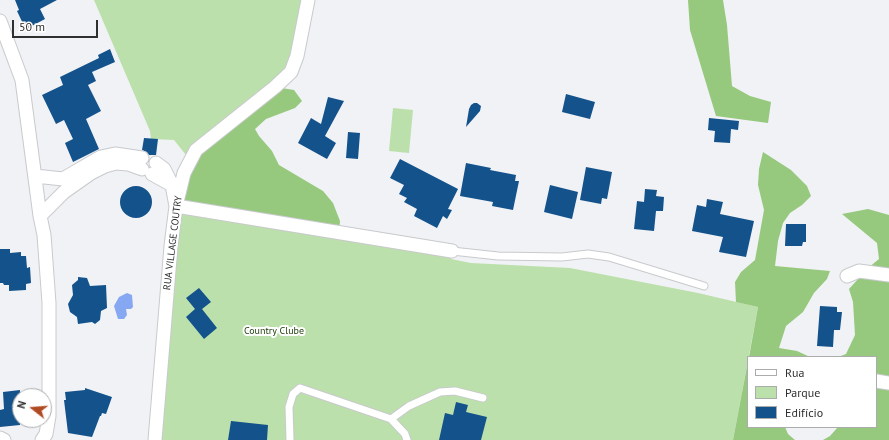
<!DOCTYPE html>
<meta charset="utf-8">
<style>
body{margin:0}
#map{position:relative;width:889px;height:440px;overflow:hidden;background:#f0f2f5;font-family:"PT Sans",sans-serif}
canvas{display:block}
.legend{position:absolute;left:747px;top:356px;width:130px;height:72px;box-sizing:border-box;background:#fff;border:1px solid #abacac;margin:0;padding:5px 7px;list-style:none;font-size:12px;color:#2e2f2f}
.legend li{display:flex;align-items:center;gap:8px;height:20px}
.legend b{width:20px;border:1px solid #abacac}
.north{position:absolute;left:12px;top:388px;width:40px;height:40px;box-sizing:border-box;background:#fff;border:1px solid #abacac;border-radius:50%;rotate:287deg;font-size:11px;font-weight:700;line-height:16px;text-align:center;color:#2e2f2f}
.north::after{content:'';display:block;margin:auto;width:14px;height:18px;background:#b04a23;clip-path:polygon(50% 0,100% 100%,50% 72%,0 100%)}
.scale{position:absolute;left:12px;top:20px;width:86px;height:18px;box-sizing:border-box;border:2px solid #2e2f2f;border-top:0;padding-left:5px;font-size:12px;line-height:14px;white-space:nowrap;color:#2e2f2f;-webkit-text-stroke:3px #fff;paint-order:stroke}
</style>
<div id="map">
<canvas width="889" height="440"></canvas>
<ul class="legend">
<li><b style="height:5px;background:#fff"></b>Rua</li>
<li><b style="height:11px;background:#bce0ab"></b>Parque</li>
<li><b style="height:11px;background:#14528c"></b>Edifício</li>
</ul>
<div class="north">N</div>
<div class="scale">50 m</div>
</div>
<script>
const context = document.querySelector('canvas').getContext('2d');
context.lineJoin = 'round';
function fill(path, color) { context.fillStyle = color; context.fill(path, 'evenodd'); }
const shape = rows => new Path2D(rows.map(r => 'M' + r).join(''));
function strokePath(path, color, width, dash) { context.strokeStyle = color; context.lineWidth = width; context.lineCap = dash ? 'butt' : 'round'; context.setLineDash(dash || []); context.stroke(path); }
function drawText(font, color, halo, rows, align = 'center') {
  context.font = font + ' "PT Sans",sans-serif'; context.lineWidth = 4; context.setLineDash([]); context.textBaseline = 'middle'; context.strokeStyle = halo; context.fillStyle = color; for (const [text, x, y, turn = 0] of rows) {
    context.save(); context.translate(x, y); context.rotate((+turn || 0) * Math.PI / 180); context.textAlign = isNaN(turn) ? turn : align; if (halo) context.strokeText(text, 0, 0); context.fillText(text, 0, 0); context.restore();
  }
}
fill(shape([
 [94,0,308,0,291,72,190,160,174,140,151,139,150,131],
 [393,108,413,110,409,153,389,151],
 [176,206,452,251,451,259,471,263,570,268,698,293,758,307,733,440,155,440]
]), '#bce0ab');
fill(shape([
 [688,0,723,0,727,25,732,86,750,96,771,102,768,123,716,116,690,30],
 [275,87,294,90,302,101,295,108,266,119,255,129,259,136,272,151,279,165,323,191,333,203,340,221,339,233,176,206,190,160],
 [763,152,791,170,807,186,811,196,802,205,790,213,783,223,778,241,775,266,830,271,827,279,814,293,803,312,786,326,779,348,797,351,810,357,749,357,758,307,736,302,735,282,741,272,755,260,764,210,758,185,759,169],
 [868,209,889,215,889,440,823,440,830,436,838,427,876,427,876,357,838,357,846,354,855,335,853,302,849,289,868,268,879,259,877,243,842,214],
 [748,361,748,427,785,427,788,434,795,440,733,440]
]), '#96c87e');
fill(shape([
 [127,293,132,295,133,307,131,309,126,309,127,315,124,319,118,319,114,306,119,297]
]), '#86a8f2');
fill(shape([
 [15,0,57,0,40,9,45,19,28,28,27,26,25,28,17,11,19,10],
 [110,49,115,62,92,72,96,81,88,85,101,111,86,119,99,149,73,162,65,143,73,139,64,120,56,124,42,95,63,85,60,77,99,58,98,55],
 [566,94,595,102,590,119,562,112],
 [328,97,344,101,325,136,336,143,327,159,298,143,311,118,321,124],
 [474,103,477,103,481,106,480,111,466,127,469,109,471,105],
 [709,118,739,121,738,130,731,129,730,143,714,142,715,131,708,130],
 [348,132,360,133,358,159,346,158],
 [144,138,158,139,156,155,149,155,147,152,142,150],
 [400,159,458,189,448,209,452,210,447,219,443,216,437,228,414,216,417,209,404,202,407,198,399,194,404,185,390,178],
 [466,163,491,168,490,170,516,175,515,181,519,181,513,210,492,206,493,202,460,196],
 [586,167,612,172,607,199,602,198,601,204,580,200],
 [550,185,578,192,572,219,544,212],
 '120 202a16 16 0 1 1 32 0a16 16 0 1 1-32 0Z',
 [645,189,657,190,656,196,664,197,663,211,656,211,654,231,634,229,637,201,644,202],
 [707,199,723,202,720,214,754,221,746,257,719,252,723,237,692,231,697,205,706,207],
 [786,224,806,224,806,242,803,242,802,246,785,246],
 [0,249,10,249,10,253,21,252,21,256,26,256,27,268,30,267,31,283,26,284,26,290,9,291,9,285,4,285,3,283,0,283],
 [78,277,87,278,90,286,106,285,107,308,101,311,100,320,95,324,92,322,78,324,77,317,70,312,68,304,73,295,72,285,78,280],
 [199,288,211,302,202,309,217,328,204,339,186,317,195,309,186,298],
 [820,306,837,307,837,312,842,312,840,330,834,330,833,347,817,346],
 [85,388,112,397,106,414,102,413,101,416,100,416,92,437,68,433,64,400,66,400,65,392,85,390],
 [20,390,20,425,0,427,0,410,4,409,3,392],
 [456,402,468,405,466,412,487,417,481,440,439,440,445,413,453,415],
 [231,421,268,425,267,440,228,440]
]), '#14528c');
const service = shape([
 [452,251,498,256,562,257,588,254,609,257,704,286],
 [391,419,409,406,440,392,455,391,483,398],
 [290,440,289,407,293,394,300,388,391,419,405,434,407,440]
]);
const minor = shape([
 [0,21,22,80,40,216,44,235,49,303,49,416,46,434,42,440],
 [156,163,164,169,172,185,176,206,452,251],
 [152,174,172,185],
 [35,176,63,179,101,157,115,154,142,158],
 [40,216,64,192,91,173,105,166,116,163,128,164,142,169],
 [847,276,859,271,889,275],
 [876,381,889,383],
 [0,438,4,440],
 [155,440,171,246,176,206,184,173,196,150,275,87,291,72,297,56,308,0]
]);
strokePath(service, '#c8cacc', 9);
strokePath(minor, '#c8cacc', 15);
strokePath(service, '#fff', 7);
strokePath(minor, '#fff', 13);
drawText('10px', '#2e2f2f', '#fff', [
 ["RUA VILLAGE COUTRY",173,243,-83]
]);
drawText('10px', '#1b3b07', '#fff', [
 ["Country Clube",274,331]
]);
</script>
